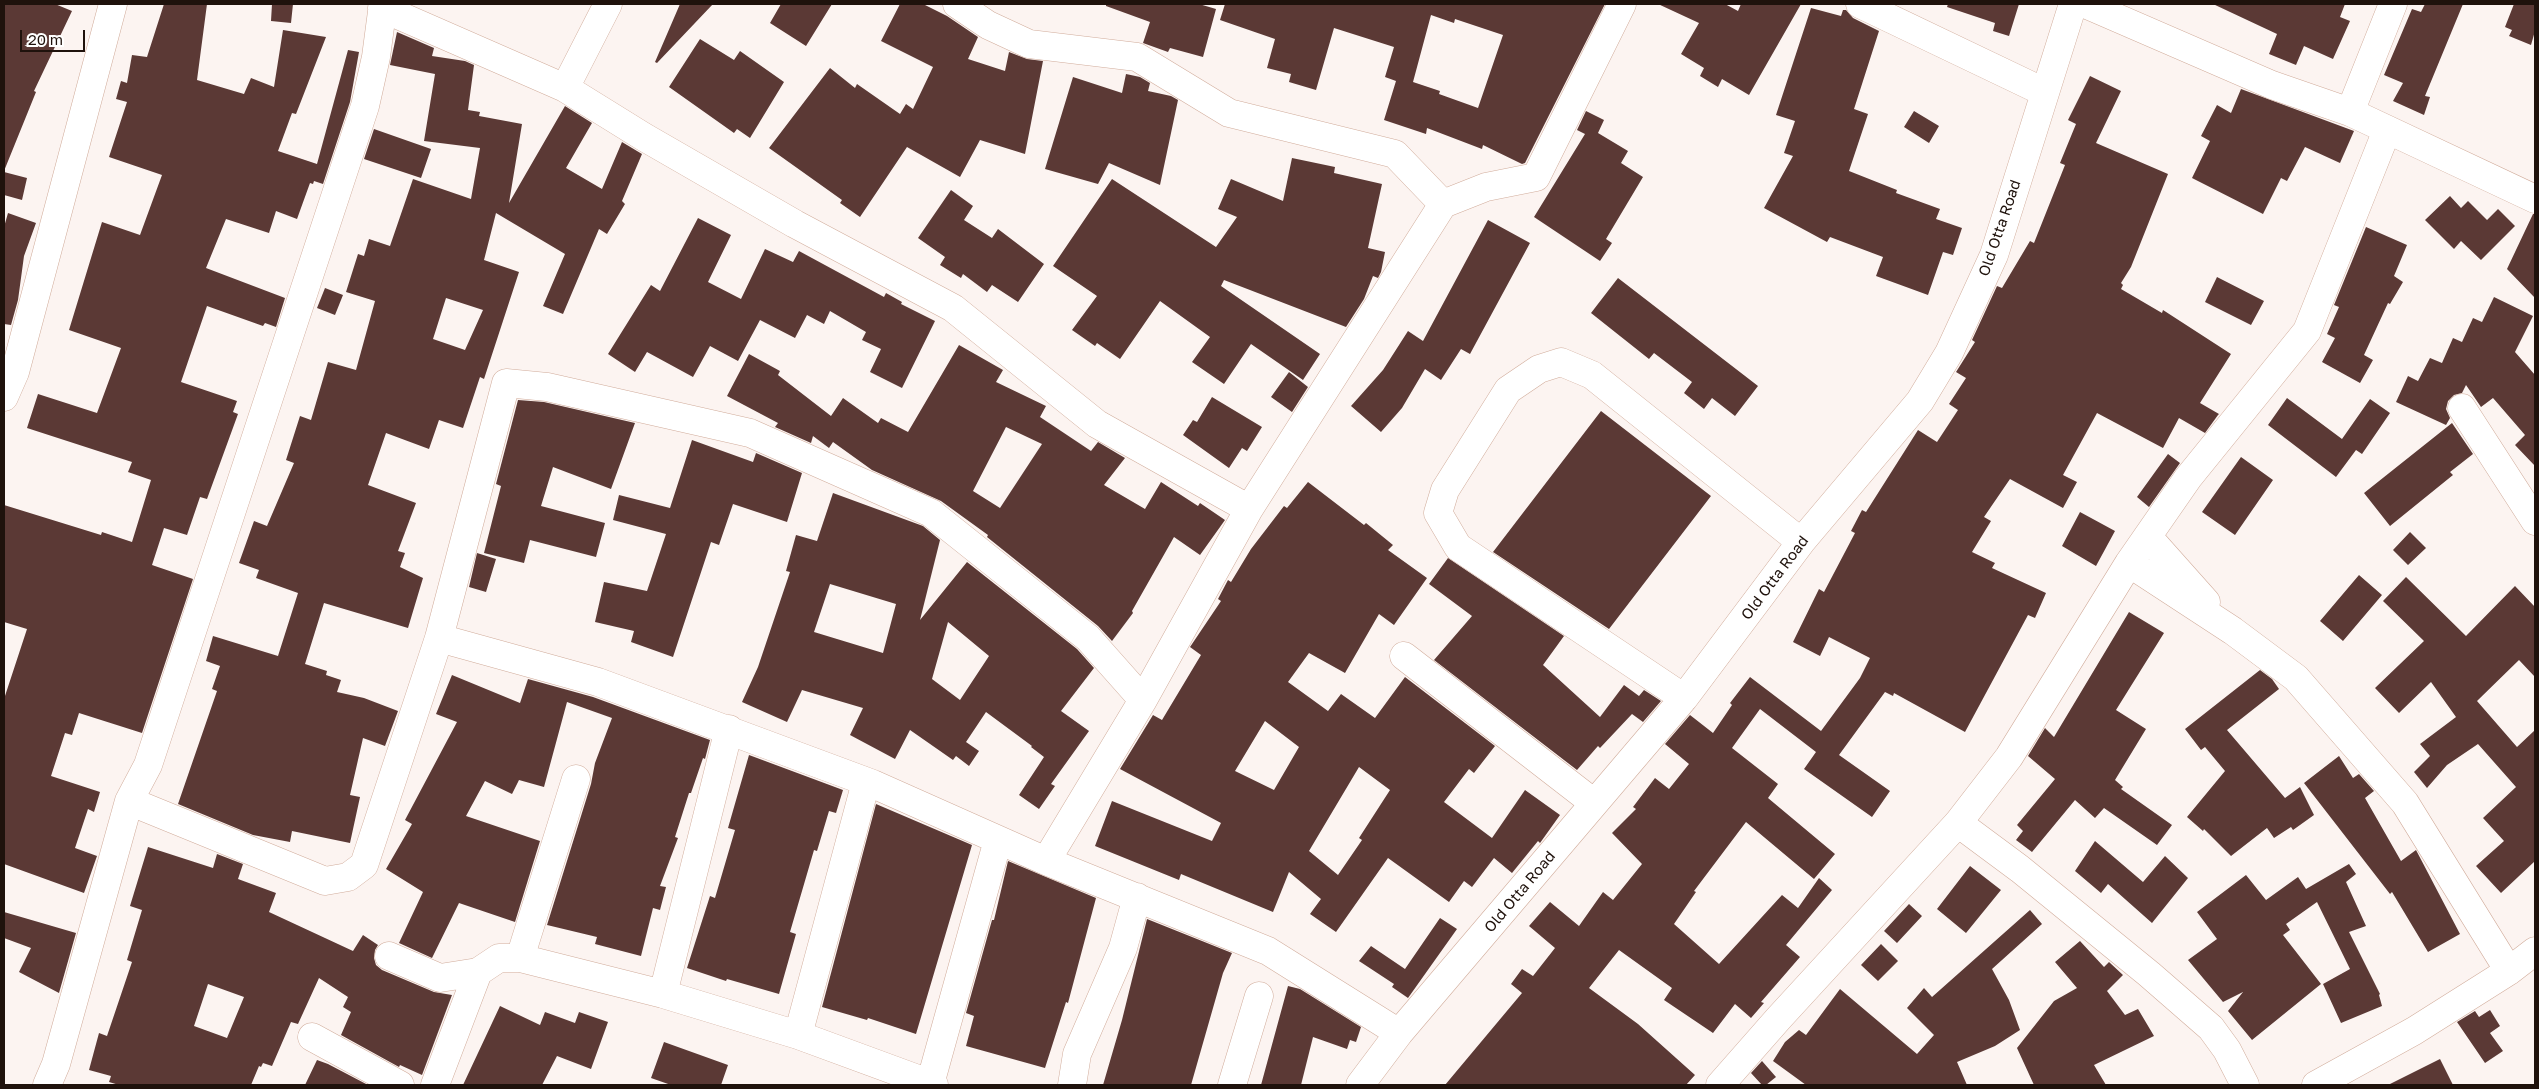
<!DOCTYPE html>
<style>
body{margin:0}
#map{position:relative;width:2539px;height:1089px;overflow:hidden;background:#fcf4f1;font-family:"Golos Text",sans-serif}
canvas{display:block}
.frame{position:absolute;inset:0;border:5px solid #1f120c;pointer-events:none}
.scale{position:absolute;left:20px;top:30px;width:65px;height:22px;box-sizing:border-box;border:2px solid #1f120c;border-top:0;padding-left:6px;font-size:15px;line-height:18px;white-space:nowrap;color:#1f120c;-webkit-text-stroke:4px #fff;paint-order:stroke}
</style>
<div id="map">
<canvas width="2539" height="1089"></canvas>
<div class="frame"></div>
<div class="scale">20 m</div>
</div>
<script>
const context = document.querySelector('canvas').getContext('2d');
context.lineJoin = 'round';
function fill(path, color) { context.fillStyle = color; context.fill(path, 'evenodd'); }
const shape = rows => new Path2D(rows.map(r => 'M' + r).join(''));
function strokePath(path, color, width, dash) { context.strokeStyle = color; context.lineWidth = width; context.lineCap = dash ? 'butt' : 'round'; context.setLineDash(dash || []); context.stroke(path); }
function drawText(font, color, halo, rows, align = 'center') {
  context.font = font + ' "Golos Text",sans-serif'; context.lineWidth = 5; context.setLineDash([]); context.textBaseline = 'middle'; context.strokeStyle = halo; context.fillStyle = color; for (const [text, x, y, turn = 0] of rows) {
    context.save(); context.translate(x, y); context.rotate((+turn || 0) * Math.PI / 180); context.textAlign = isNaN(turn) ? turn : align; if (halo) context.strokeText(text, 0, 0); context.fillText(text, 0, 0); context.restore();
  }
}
fill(shape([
 [4,4,55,4,72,11,34,91,36,92,4,171],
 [164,4,207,4,197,80,244,94,251,78,274,87,283,30,326,37,296,114,292,113,278,151,317,164,348,50,359,52,350,102,323,184,314,181,313,184,310,183,297,219,276,211,269,233,226,219,206,268,285,298,276,327,265,323,263,326,207,306,181,382,237,401,233,412,238,414,207,499,200,497,187,535,164,528,152,565,193,579,142,733,79,713,72,735,65,733,51,776,100,792,94,812,88,809,75,848,97,856,84,893,4,864,4,699,27,629,4,622,4,505,101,535,102,532,132,542,151,480,128,472,132,462,27,428,38,394,97,413,121,348,69,330,102,222,140,235,162,175,109,157,127,102,116,99,121,81,127,83,132,55,147,57],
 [272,4,293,4,291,23,271,21],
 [680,4,713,4,657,63,655,62],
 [781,4,832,4,806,46,770,23],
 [900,4,923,4,947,16,978,37,968,59,1005,71,1009,52,1027,59,1043,61,1025,154,980,140,960,177,907,147,860,217,840,203,842,200,769,148,830,68,855,88,857,84,900,114,906,104,913,109,933,67,881,41],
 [1106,4,1199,4,1216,9,1203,57,1170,48,1168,52,1143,43,1150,22,1106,6],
 [1225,4,1605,4,1525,163,1522,164,1483,145,1482,149,1427,128,1426,134,1384,120,1396,81,1385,77,1394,47,1334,28,1316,90,1289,82,1291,74,1267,68,1275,39,1220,20],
 [1431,15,1454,23,1455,19,1503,35,1478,108,1439,94,1440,91,1413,82],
 [1658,4,1725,4,1738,11,1741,4,1801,4,1749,95,1722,79,1718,87,1700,76,1704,68,1681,54,1699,23],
 [1948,4,2019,4,2009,36,1993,31,1995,23,1947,7],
 [2213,4,2345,4,2340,17,2350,21,2333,59,2304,46,2296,65,2269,54,2277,34],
 [2425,4,2463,4,2425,96,2430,97,2424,115,2393,101,2403,83,2384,75,2412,9,2421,12],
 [2514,4,2535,4,2535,31,2531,45,2509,36,2512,30,2505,27],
 [1811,8,1841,16,1843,10,1846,10,1853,18,1879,31,1854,109,1868,114,1849,171,1897,190,1896,193,1940,209,1936,219,1962,228,1953,255,1943,252,1928,295,1876,276,1883,257,1830,237,1827,242,1764,208,1793,156,1784,153,1795,121,1776,115],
 [397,32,434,48,432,56,465,61,474,65,468,110,480,112,479,116,522,124,509,203,565,106,592,123,566,168,602,189,622,142,642,154,622,201,625,204,607,234,599,229,563,314,543,306,565,254,496,213,484,260,519,272,484,379,480,377,463,428,439,420,429,449,386,433,368,485,416,503,398,551,405,553,400,567,423,578,408,628,324,603,305,664,327,671,326,675,341,680,337,692,364,698,398,711,385,746,363,738,350,795,360,797,350,843,292,831,290,842,253,835,178,804,217,691,212,689,220,666,206,661,213,636,278,656,298,593,256,578,259,570,239,563,254,521,267,526,294,463,286,460,300,416,311,420,328,362,356,370,375,301,346,292,358,254,364,256,369,239,390,246,413,179,471,199,480,148,424,141,435,74,390,65],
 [446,298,483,310,465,350,433,339],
 [700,39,734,60,740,51,784,82,750,138,737,129,734,133,669,87],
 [1126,74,1140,77,1150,83,1148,91,1171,96,1178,100,1160,185,1109,163,1098,184,1045,169,1073,77,1122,93],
 [2090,76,2121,91,2096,143,2168,174,2131,267,2121,283,2123,285,2121,289,2162,313,2163,310,2231,354,2200,403,2219,414,2218,415,2205,433,2179,418,2163,448,2097,413,2063,475,2077,482,2063,508,2010,479,1984,517,1991,521,1972,552,1995,563,1992,568,2046,593,2035,618,2028,615,1965,732,1894,693,1893,696,1885,692,1839,755,1890,791,1872,817,1804,769,1816,752,1760,709,1732,748,1778,784,1768,798,1835,854,1814,879,1746,822,1694,891,1696,892,1674,924,1719,964,1782,895,1798,908,1819,878,1832,890,1786,945,1800,957,1761,1002,1764,1003,1751,1018,1735,1004,1713,1033,1664,1000,1672,988,1619,950,1589,988,1638,1024,1695,1075,1686,1085,1445,1085,1522,993,1511,984,1522,969,1533,976,1555,948,1529,926,1550,902,1579,926,1603,892,1613,900,1642,864,1612,833,1636,809,1633,807,1655,778,1669,789,1689,764,1665,744,1690,715,1713,733,1732,705,1730,703,1750,677,1821,731,1860,678,1870,658,1829,637,1820,656,1793,642,1819,589,1824,592,1855,533,1851,531,1862,510,1866,512,1918,430,1937,442,1958,410,1949,404,1966,378,1956,372,1975,342,1972,340,1997,286,2002,288,2030,241,2034,243,2065,165,2060,163,2076,124,2068,120],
 [2241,89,2354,131,2340,163,2305,147,2287,181,2281,178,2263,214,2192,178,2210,141,2201,136,2217,105,2231,113],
 [1586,111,1604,120,1598,133,1628,151,1621,163,1643,177,1606,239,1612,243,1600,261,1534,217,1585,134,1577,130],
 [1914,111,1939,126,1929,143,1904,127],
 [374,129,431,149,421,178,364,159],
 [1292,158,1335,167,1334,173,1382,184,1368,248,1385,252,1381,272,1378,278,1373,276,1364,299,1346,327,1224,280,1221,286,1320,354,1303,380,1251,344,1224,384,1192,362,1210,337,1160,301,1120,359,1097,343,1095,346,1072,330,1097,296,1053,266,1112,179,1216,247,1237,217,1218,209,1231,179,1283,201],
 [4,172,27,178,22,200,4,195],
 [951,190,973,206,964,220,992,238,998,229,1044,264,1018,302,992,285,987,292,963,274,961,278,940,265,945,257,918,238],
 [2450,196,2461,208,2468,201,2487,220,2498,209,2515,226,2481,260,2461,241,2454,249,2425,220],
 [8,213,36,223,24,256,18,300,11,325,4,324,4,227],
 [2533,214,2535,214,2535,298,2507,269],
 [698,218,731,235,708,282,741,299,765,249,793,262,799,251,884,297,886,293,902,302,901,304,935,321,902,388,870,372,881,349,862,340,866,332,830,311,824,324,807,315,795,338,760,320,738,361,710,346,693,377,647,352,635,372,608,354,651,285,660,291],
 [1488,220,1530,243,1470,354,1461,349,1441,380,1425,369,1402,408,1381,432,1351,406,1383,370,1408,331,1423,341],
 [2366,227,2407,245,2394,276,2403,282,2390,304,2388,303,2364,355,2373,360,2360,383,2322,362,2335,338,2327,334,2339,307,2334,305],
 [2217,277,2264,301,2251,325,2205,302],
 [1618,278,1758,386,1735,416,1712,398,1704,409,1684,393,1692,382,1654,353,1649,359,1591,313],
 [325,288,343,295,335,315,317,308],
 [2494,297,2533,316,2515,352,2535,375,2535,466,2515,445,2525,435,2493,398,2481,407,2466,385,2462,393,2454,395,2448,401,2446,409,2450,418,2446,425,2396,402,2408,376,2418,381,2430,358,2442,363,2453,338,2462,342,2473,318,2482,322],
 [959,345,1003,370,996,382,1046,406,1040,417,1091,451,1098,442,1125,458,1104,485,1145,509,1161,482,1198,506,1200,503,1225,520,1200,555,1174,537,1132,611,1133,613,1112,641,1098,626,987,537,988,535,941,501,872,470,833,442,829,448,813,436,811,443,775,427,778,423,727,396,749,354,780,371,778,375,831,416,843,398,878,423,881,418,908,432],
 [1006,427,1042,444,1000,508,973,491],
 [1289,372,1308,387,1292,412,1271,397],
 [1212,397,1262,427,1247,451,1242,448,1229,468,1183,435,1193,420,1197,422],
 [2287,398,2342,439,2370,399,2390,413,2362,454,2356,450,2336,477,2268,425],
 [518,400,544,402,635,423,611,489,553,467,541,506,605,523,596,557,530,540,524,563,484,553,501,486,496,484],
 [1601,411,1711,496,1609,629,1493,552],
 [2452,423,2473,454,2450,472,2453,475,2390,526,2364,493],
 [692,440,753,462,756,453,802,473,787,522,733,504,719,545,711,542,673,657,631,642,634,631,595,622,604,582,647,591,666,534,613,520,619,495,670,508],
 [2168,454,2180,463,2149,507,2137,497],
 [2241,457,2273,480,2235,535,2202,512],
 [1308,482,1364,525,1366,523,1393,545,1388,550,1427,578,1394,625,1379,614,1345,673,1309,653,1288,682,1328,711,1341,694,1375,718,1405,677,1495,746,1474,773,1469,769,1444,802,1492,838,1525,790,1560,815,1540,843,1538,841,1512,873,1494,858,1472,887,1464,881,1449,902,1388,858,1336,932,1310,914,1321,899,1289,872,1273,912,1181,874,1179,880,1095,846,1112,801,1212,841,1221,823,1120,769,1153,715,1162,720,1201,655,1190,647,1221,601,1218,599,1228,580,1231,582,1251,549,1284,506,1287,508],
 [1265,721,1299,747,1274,790,1235,771],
 [1359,767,1390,790,1359,838,1362,840,1338,875,1309,851],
 [833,493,923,526,940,540,920,620,967,562,1077,649,1094,668,1061,711,1089,731,1051,784,1055,786,1039,809,1019,795,1044,757,1031,747,1032,746,986,712,966,742,979,751,969,766,956,756,953,760,910,730,895,759,850,735,863,708,802,690,787,722,742,702,758,667,790,572,786,571,796,535,817,541],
 [830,584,896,604,883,653,814,632],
 [948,622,989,656,960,700,932,679],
 [2080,512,2115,531,2096,566,2062,546],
 [2410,532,2426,548,2408,565,2393,550],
 [477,553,496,559,486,592,469,587],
 [1448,558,1564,636,1543,665,1600,717,1624,685,1639,696,1644,690,1661,701,1643,722,1632,714,1600,748,1598,746,1577,770,1434,660,1472,616,1429,584],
 [2359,575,2382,595,2343,641,2320,621],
 [2406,577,2466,636,2515,586,2535,607,2535,677,2519,660,2477,701,2517,747,2535,730,2535,861,2501,893,2476,866,2504,841,2483,818,2516,787,2478,744,2447,765,2427,788,2414,772,2430,756,2420,744,2456,717,2431,682,2399,713,2375,688,2424,641,2383,601],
 [2129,612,2164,633,2116,710,2146,729,2115,780,2123,787,2121,789,2172,825,2157,845,2104,808,2095,818,2075,800,2032,852,2016,840,2023,831,2017,825,2055,779,2028,756,2045,728,2054,737],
 [2260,670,2272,679,2279,689,2227,730,2285,798,2300,787,2314,815,2293,830,2291,827,2274,838,2267,828,2231,856,2204,829,2203,831,2187,817,2225,771,2205,747,2201,750,2185,729],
 [452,675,520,703,528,679,593,697,710,740,705,759,703,758,691,793,689,793,675,837,678,838,660,886,666,887,660,910,653,908,641,956,595,944,597,937,547,925,591,784,595,763,612,718,567,702,544,787,519,780,512,794,485,781,466,816,540,841,515,922,459,903,432,958,399,943,423,892,386,869,412,824,405,820,457,722,436,714],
 [749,755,843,790,836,813,829,811,817,851,814,850,790,932,796,934,779,994,727,979,726,981,687,968,710,896,715,898,735,830,728,828],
 [2339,756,2353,778,2359,774,2374,791,2365,798,2401,861,2416,850,2460,934,2428,952,2392,892,2390,894,2304,783],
 [876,804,972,845,916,1034,868,1018,867,1020,822,1007],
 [2095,841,2143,882,2165,856,2188,878,2152,923,2108,884,2101,893,2075,871],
 [148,847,213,868,217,854,243,864,238,879,276,893,269,912,353,951,363,935,378,945,375,950,374,958,376,965,382,970,434,992,452,995,422,1075,400,1065,399,1067,341,1035,351,1012,343,1007,348,997,319,978,298,1024,291,1022,272,1066,263,1063,261,1067,259,1066,251,1085,119,1085,109,1082,111,1076,89,1070,99,1033,107,1036,132,962,127,960,142,910,130,906],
 [208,984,244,997,227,1038,194,1026],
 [1008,861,1096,898,1068,1003,1066,1002,1045,1068,966,1046,974,1016,966,1013,992,920,994,920],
 [2349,864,2356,874,2346,882,2366,926,2349,932,2380,994,2379,995,2382,1006,2341,1023,2323,984,2350,969,2317,902,2286,924,2290,930,2283,935,2321,984,2252,1040,2228,1011,2243,992,2223,1002,2188,960,2217,939,2197,912,2246,875,2266,900,2298,877,2306,889],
 [1970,866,2001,890,1966,933,1937,909],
 [1909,904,1922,916,1897,943,1884,931],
 [2030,910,2042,924,1992,969,2009,1000,2020,1030,1995,1046,1957,1062,1967,1085,1806,1085,1773,1061,1785,1042,1799,1030,1806,1035,1840,989,1917,1054,1934,1035,1907,1008,1924,988,1932,997],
 [4,912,76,933,59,993,19,972,31,948,4,938],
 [1440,918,1457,929,1408,998,1392,987,1394,984,1359,961,1371,946,1405,969],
 [1147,919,1232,953,1223,973,1191,1085,1103,1085,1122,1020],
 [2080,941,2104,967,2109,962,2123,975,2107,991,2125,1015,2138,1009,2154,1036,2094,1065,2106,1085,2034,1085,2017,1048,2054,1001,2077,988,2055,962],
 [1881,944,1898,961,1878,981,1861,965],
 [1288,986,1300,989,1361,1027,1356,1042,1350,1040,1347,1049,1313,1037,1301,1085,1261,1085],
 [500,1006,540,1025,545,1012,575,1023,579,1012,608,1022,591,1069,557,1056,542,1085,463,1085],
 [2490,1010,2500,1026,2490,1033,2503,1051,2485,1063,2457,1022,2475,1011,2479,1017],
 [664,1042,728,1065,721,1085,671,1085,651,1078],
 [2440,1059,2453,1085,2388,1085],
 [317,1060,328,1064,368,1085,305,1085],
 [1762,1061,1776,1077,1766,1085,1762,1085,1751,1073]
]), '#5b3935');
const minor = shape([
 [957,4,988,25,1029,44,1137,57,1229,113,1395,154,1443,204],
 [1860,4,2044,92],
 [2085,4,2272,85,2350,112,2535,199],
 [382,8,565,88,644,137,795,224,953,308,1097,424,1249,509],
 [565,88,608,4],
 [2350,112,2393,4],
 [4,397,15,372,113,4],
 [2462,408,2535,521],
 [2149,538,2206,602],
 [2129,563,2233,631,2296,678,2405,803,2509,971],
 [439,638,598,682,873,784,1046,861,1268,951,1399,1033],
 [1404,656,1594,803],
 [1684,698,1458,547,1438,513,1445,490,1508,390,1539,369,1561,362,1592,375,1801,542],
 [129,801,325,881,348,877,364,865,439,638,506,383,547,387,750,433,931,513,1088,638,1143,700],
 [1958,823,2020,869,2149,974,2211,1028,2227,1050,2245,1085],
 [1046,861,1143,700,1249,509,1443,204,1486,187,1536,177,1622,4],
 [389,956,440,978,478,972],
 [520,958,576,779],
 [663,994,729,729],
 [798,1035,866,782],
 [312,1037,400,1085],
 [930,1084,998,840],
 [47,1085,56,1064,129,801,148,765,365,106,376,57,383,4],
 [435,1085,478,972,499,958,520,958,663,994,798,1035,934,1085],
 [1072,1085,1077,1054,1123,948,1137,897],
 [1232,1085,1259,996],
 [1360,1085,1399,1033,1684,698,1801,542,1920,401,1949,353,1994,255,2073,4],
 [1720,1085,1778,1019,1958,823,2009,757,2129,563,2188,478,2307,331,2387,130],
 [2316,1085,2414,1031,2509,971,2535,951]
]);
strokePath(minor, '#d1ac9b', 29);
strokePath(minor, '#fff', 28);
drawText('15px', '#1f120c', '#fff', [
 ["Old Otta Road",2000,228,-71],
 ["Old Otta Road",1775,578,-53],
 ["Old Otta Road",1520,892,-50]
]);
</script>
